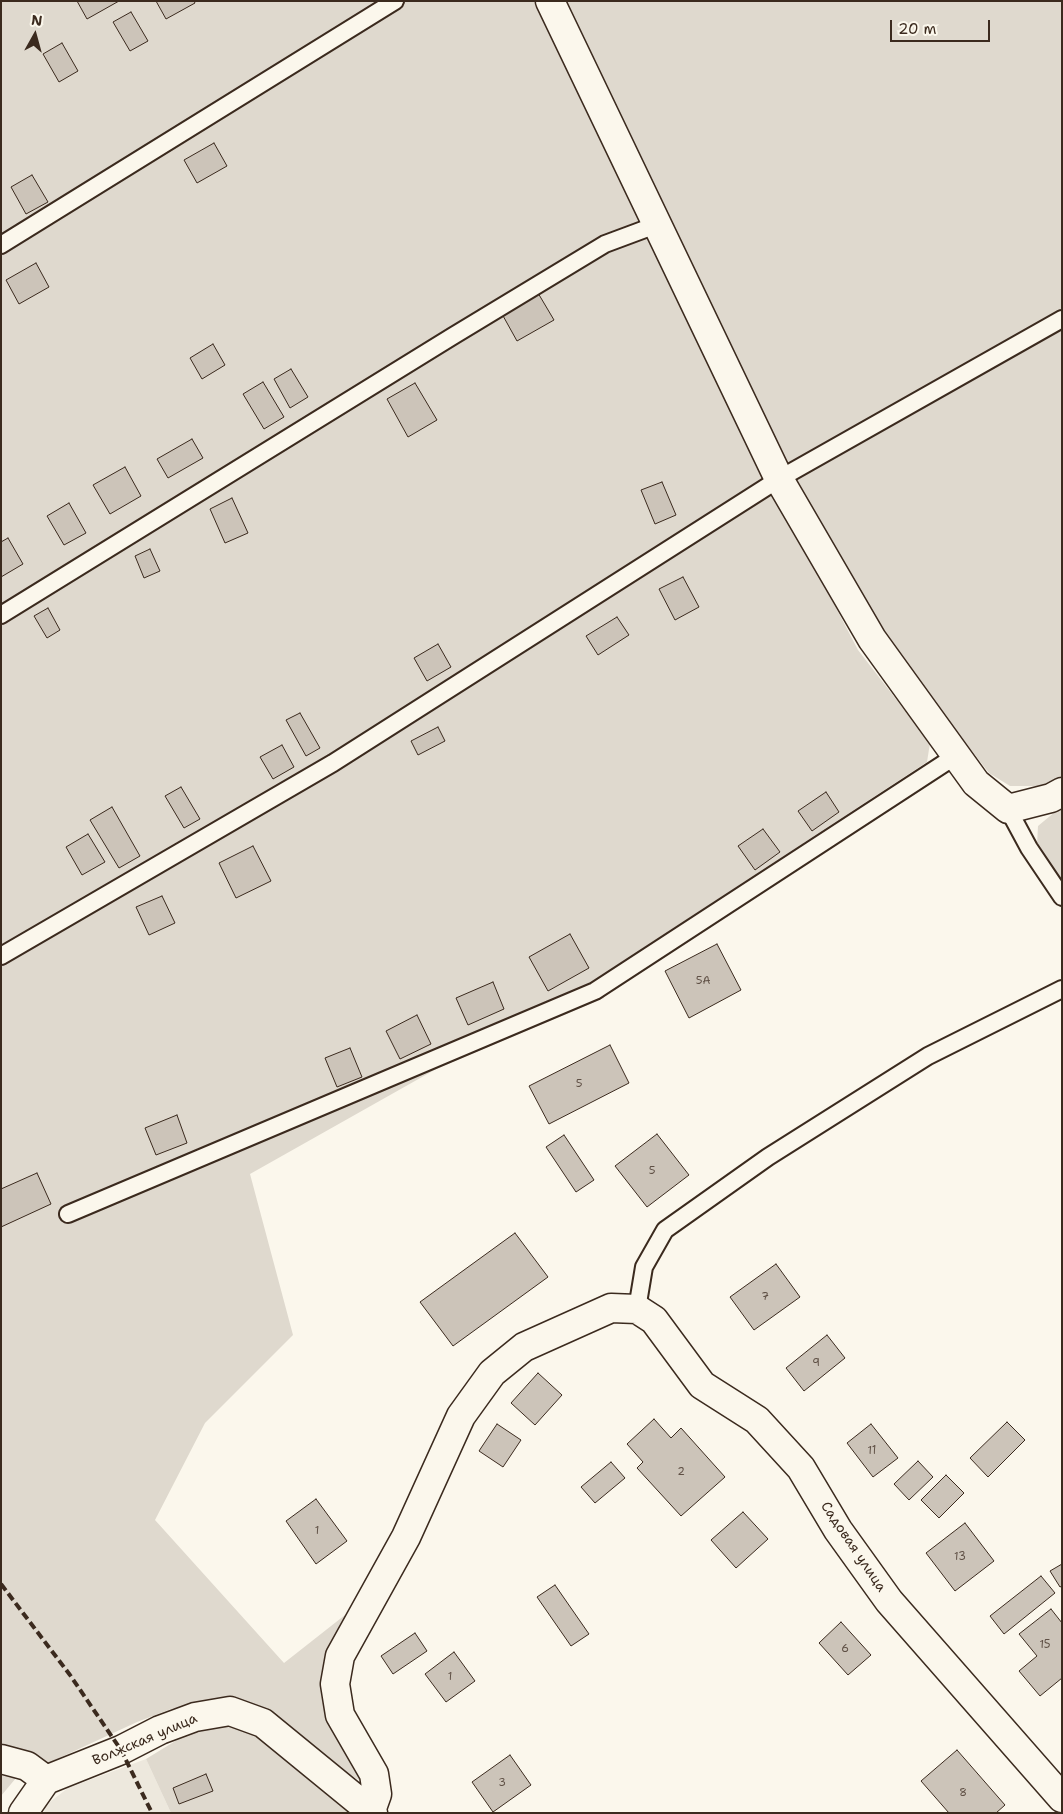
<!DOCTYPE html>
<meta charset="utf-8">
<style>
body{margin:0}
#map{position:relative;width:1063px;height:1814px;overflow:hidden;background:#fbf7ec;font-family:"Shantell Sans",sans-serif}
canvas{display:block}
.frame{position:absolute;inset:0;border:2px solid #3b2a1e;pointer-events:none}
.north{position:absolute;left:10px;top:10px;width:50px;height:50px;-webkit-text-stroke:4px #fbf7ec;paint-order:stroke;rotate:7deg;font-size:14px;font-weight:700;line-height:20px;text-align:center;color:#3b2a1e}
.north::after{content:'';display:block;margin:auto;width:18px;height:22px;background:#3b2a1e;clip-path:polygon(50% 0,100% 100%,50% 72%,0 100%)}
.scale{position:absolute;left:890px;top:20px;width:100px;height:22px;box-sizing:border-box;border:2px solid #3b2a1e;border-top:0;padding-left:6px;font-size:15px;line-height:18px;white-space:nowrap;color:#3b2a1e;-webkit-text-stroke:4px #fbf7ec;paint-order:stroke}
</style>
<div id="map">
<canvas width="1063" height="1814"></canvas>
<div class="frame"></div>
<div class="north">N</div>
<div class="scale">20 m</div>
</div>
<script>
const context = document.querySelector('canvas').getContext('2d');
context.lineJoin = 'round';
function fill(path, color) { context.fillStyle = color; context.fill(path, 'evenodd'); }
const shape = rows => new Path2D(rows.map(r => 'M' + r).join(''));
function strokePath(path, color, width, dash) { context.strokeStyle = color; context.lineWidth = width; context.lineCap = dash ? 'butt' : 'round'; context.setLineDash(dash || []); context.stroke(path); }
function drawText(font, color, halo, rows, align = 'center') {
  context.font = font + ' "Shantell Sans",sans-serif'; context.lineWidth = 4.5; context.setLineDash([]); context.textBaseline = 'middle'; context.strokeStyle = halo; context.fillStyle = color; for (const [text, x, y, turn = 0] of rows) {
    context.save(); context.translate(x, y); context.rotate((+turn || 0) * Math.PI / 180); context.textAlign = isNaN(turn) ? turn : align; if (halo) context.strokeText(text, 0, 0); context.fillText(text, 0, 0); context.restore();
  }
}
fill(shape([
 [146,1759,171,1813,44,1813,46,1805,68,1788]
]), '#ede8dd');
fill(shape([
 [1,1,539,1,776,493,858,650,930,743,927,762,602,975,604,998,438,1068,250,1174,293,1335,205,1423,155,1520,284,1663,345,1615,341,1634,364,1783,347,1773,276,1716,232,1701,212,1701,171,1709,137,1722,16,1778,1,1796],
 [560,1,1062,1,1062,780,1050,786,1010,786,989,773,881,633,796,484],
 [1062,806,1062,881,1037,845,1038,826],
 [230,1725,258,1735,355,1813,171,1813,146,1759,195,1729]
]), '#dfd9ce');
const building = shape([
 [77,1,119,1,87,19,77,1],
 [156,1,194,1,195,3,166,19,156,1],
 [131,12,148,41,130,51,113,22,131,12],
 [62,43,78,71,59,82,43,54,62,43],
 [214,143,227,166,197,183,184,160,214,143],
 [32,175,48,202,26,214,11,187,32,175],
 [36,263,49,287,19,304,6,280,36,263],
 [538,293,554,320,517,341,502,314,538,293],
 [213,344,225,365,202,379,190,358,213,344],
 [291,369,308,397,290,408,274,379,291,369],
 [263,382,284,417,264,429,243,394,263,382],
 [415,383,437,420,408,437,387,399,415,383],
 [192,439,203,458,168,478,157,459,192,439],
 [125,467,141,496,110,514,93,485,125,467],
 [662,482,676,515,655,524,641,490,662,482],
 [232,498,248,533,225,543,210,509,232,498],
 [69,503,86,533,64,545,47,516,69,503],
 [8,538,23,564,1,577,1,542,8,538],
 [150,549,160,571,144,578,135,556,150,549],
 [683,577,699,607,675,620,659,589,683,577],
 [48,608,60,630,47,638,34,616,48,608],
 [617,617,629,635,598,655,586,636,617,617],
 [438,644,451,667,427,681,414,658,438,644],
 [300,713,320,748,306,756,286,720,300,713],
 [438,727,445,741,418,755,411,741,438,727],
 [282,745,294,767,273,779,260,757,282,745],
 [181,787,200,819,184,828,165,796,181,787],
 [826,792,839,812,812,831,798,811,826,792],
 [112,807,140,856,119,868,90,820,112,807],
 [763,829,780,852,755,870,738,846,763,829],
 [88,834,105,862,82,875,66,847,88,834],
 [253,846,271,881,236,898,219,863,253,846],
 [162,896,175,923,149,935,136,907,162,896],
 [570,934,589,968,548,991,529,957,570,934],
 [717,944,741,990,689,1018,665,971,717,944],
 [493,982,504,1009,468,1025,456,998,493,982],
 [417,1015,431,1044,400,1059,386,1031,417,1015],
 [610,1045,629,1083,549,1124,529,1086,610,1045],
 [350,1048,362,1077,337,1087,325,1058,350,1048],
 [177,1115,187,1143,156,1155,145,1128,177,1115],
 [657,1134,689,1175,647,1207,615,1166,657,1134],
 [564,1135,594,1180,576,1192,546,1147,564,1135],
 [37,1173,51,1204,1,1227,1,1189,37,1173],
 [515,1233,548,1277,453,1346,420,1302,515,1233],
 [776,1264,800,1297,754,1330,730,1297,776,1264],
 [827,1335,845,1358,804,1391,786,1368,827,1335],
 [538,1373,562,1395,535,1425,511,1403,538,1373],
 [654,1419,671,1438,681,1428,725,1477,681,1516,637,1468,643,1462,627,1444,654,1419],
 [1007,1422,1025,1440,988,1477,970,1458,1007,1422],
 [497,1424,521,1440,503,1467,479,1451,497,1424],
 [871,1424,898,1458,873,1477,847,1443,871,1424],
 [918,1461,933,1477,909,1500,894,1484,918,1461],
 [611,1462,625,1478,595,1503,581,1487,611,1462],
 [946,1475,964,1493,939,1518,921,1500,946,1475],
 [316,1499,347,1541,316,1564,286,1521,316,1499],
 [743,1512,768,1539,736,1568,711,1540,743,1512],
 [965,1523,994,1561,955,1591,926,1553,965,1523],
 [1062,1564,1062,1586,1060,1587,1050,1571,1062,1564],
 [1041,1576,1055,1593,1004,1634,990,1616,1041,1576],
 [555,1585,589,1634,571,1646,537,1597,555,1585],
 [1051,1609,1062,1623,1062,1678,1040,1696,1019,1671,1037,1656,1019,1634,1051,1609],
 [841,1622,871,1655,848,1675,819,1643,841,1622],
 [415,1633,427,1651,393,1674,381,1656,415,1633],
 [454,1652,475,1681,446,1702,425,1674,454,1652],
 [957,1750,1005,1805,996,1813,949,1813,921,1781,957,1750],
 [510,1755,531,1785,493,1812,472,1782,510,1755],
 [206,1774,213,1791,179,1804,173,1788,206,1774]
]);
fill(building, '#ccc4b9');
strokePath(building, '#3b2a1e', 1);
const service = shape([
 [1,245,395,1],
 [1,615,453,336,605,244,656,225],
 [1008,809,1029,848,1062,897],
 [1,956,333,763,779,479,1062,319],
 [68,1214,595,991,957,755],
 [637,1309,644,1267,665,1230,768,1157,928,1056,1062,989]
]);
const minor = shape([
 [550,1,779,479,872,639,976,783,1008,809,1051,798,1062,792],
 [1,1759,27,1766,46,1780],
 [371,1811,377,1794,374,1774,340,1715,335,1684,340,1656,406,1537,461,1416,492,1373,524,1347,611,1308,637,1309,654,1320,702,1385,757,1420,801,1468,838,1530,889,1601,1062,1798],
 [23,1813,46,1780,121,1750,160,1730,195,1717,230,1711,263,1723,373,1813]
]);
strokePath(service, '#3b2a1e', 20);
strokePath(minor, '#3b2a1e', 31);
strokePath(service, '#fbf7ec', 16);
strokePath(minor, '#fbf7ec', 28);
strokePath(shape([
 [1,1584,70,1675,121,1750,152,1813]
]), '#3b2a1e', 4, [8, 4]);
drawText('11px', '#5f5045', null, [
 ["5А",703,981],
 ["5",579,1084],
 ["5",652,1171],
 ["7",765,1297],
 ["9",816,1363],
 ["11",872,1451],
 ["2",681,1472],
 ["1",317,1531],
 ["13",960,1557],
 ["15",1045,1645],
 ["6",845,1649],
 ["1",450,1677],
 ["3",502,1783],
 ["8",963,1793]
]);
drawText('14px', '#3b2a1e', '#fbf7ec', [
 ["Садовая улица",853,1547,56],
 ["Волжская улица",145,1740,-23]
]);
</script>
